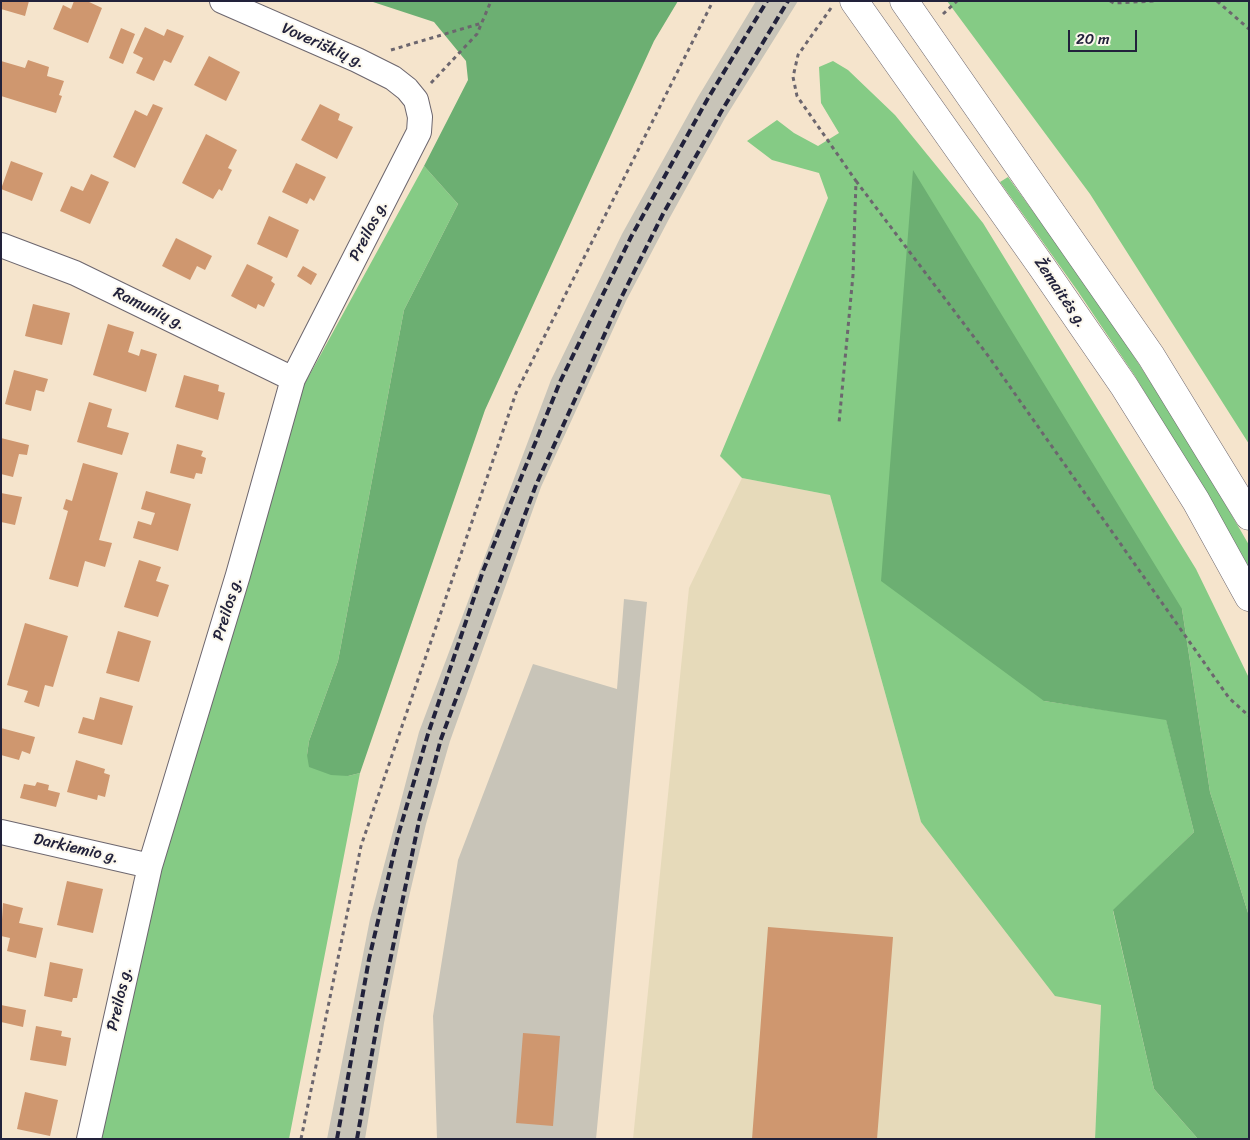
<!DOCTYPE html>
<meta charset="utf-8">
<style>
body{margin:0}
#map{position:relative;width:1250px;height:1140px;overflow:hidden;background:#f5e4cc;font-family:Sriracha,sans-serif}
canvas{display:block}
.frame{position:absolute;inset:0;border:2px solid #22223b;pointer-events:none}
.scale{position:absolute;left:1068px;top:30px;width:69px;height:22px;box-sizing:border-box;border:2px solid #22223b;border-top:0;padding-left:6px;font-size:15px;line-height:18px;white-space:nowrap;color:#22223b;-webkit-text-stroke:4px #fbf7ec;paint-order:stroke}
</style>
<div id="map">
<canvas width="1250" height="1140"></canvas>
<div class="frame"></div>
<div class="scale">20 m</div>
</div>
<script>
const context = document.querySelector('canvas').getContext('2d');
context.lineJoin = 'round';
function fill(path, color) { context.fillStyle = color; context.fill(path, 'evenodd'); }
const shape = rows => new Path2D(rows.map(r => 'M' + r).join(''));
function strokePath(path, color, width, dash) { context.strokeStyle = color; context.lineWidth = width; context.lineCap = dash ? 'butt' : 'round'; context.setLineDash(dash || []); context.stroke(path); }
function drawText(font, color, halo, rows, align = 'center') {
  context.font = font + ' Sriracha,sans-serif'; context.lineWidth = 4; context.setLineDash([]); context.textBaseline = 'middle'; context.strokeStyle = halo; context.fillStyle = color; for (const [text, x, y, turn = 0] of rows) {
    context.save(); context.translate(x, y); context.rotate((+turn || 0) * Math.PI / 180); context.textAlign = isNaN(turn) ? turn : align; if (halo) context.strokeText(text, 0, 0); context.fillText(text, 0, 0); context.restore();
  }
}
fill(shape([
 [742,478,830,495,921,822,1101,1005,1095,1139,633,1139,689,588]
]), '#e6daba');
fill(shape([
 [756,1,798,1,725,118,669,219,626,301,541,487,450,741,426,824,405,914,384,1023,365,1139,327,1139,370,919,419,732,551,380,622,234,698,97],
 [624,599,647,602,596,1139,437,1139,433,1016,458,860,533,664,617,689]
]), '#c8c4b8');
fill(shape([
 [947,1,1249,1,1249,444,1090,194],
 [833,61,848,70,895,115,983,223,1196,569,1249,678,1249,916,1210,792,1182,609,1044,701,1166,719,1194,832,1113,911,1154,1089,1198,1139,1095,1139,1101,1005,1055,996,921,822,830,495,742,478,720,456,828,198,819,173,772,160,747,141,777,120,794,133,818,146,839,133,821,103,819,67],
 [424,166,458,204,404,310,338,661,309,741,307,755,348,776,360,773,289,1139,99,1139,154,878,304,385],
 [1008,177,1101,305,1194,450,1249,545,1249,572,1204,491,1135,376,1077,290,1000,182]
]), '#85cb85');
fill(shape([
 [370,1,678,1,654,41,485,410,360,773,348,776,331,775,309,767,307,755,309,741,338,661,404,310,458,204,424,166,468,80,466,61,434,22],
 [913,170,1182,609,1210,792,1249,916,1249,1139,1198,1139,1154,1089,1113,910,1194,832,1166,720,1044,701,881,581]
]), '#6caf72');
fill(shape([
 [1,1,29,1,25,16,1,9],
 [74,1,87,1,102,8,88,43,53,29,63,5,71,9],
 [145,27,164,36,167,29,184,36,171,63,164,60,154,81,136,73,143,58,133,53],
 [121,28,135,34,123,64,109,58],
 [209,56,240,72,226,101,194,85],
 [28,60,49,67,47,76,64,81,59,95,62,96,56,113,1,96,1,61,25,68],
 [153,104,163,108,135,168,113,157,135,110,147,116],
 [320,104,340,114,338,120,353,127,337,159,301,140],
 [206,134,237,150,228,168,232,170,222,191,219,189,213,199,182,183],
 [11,161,43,173,32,201,1,189],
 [296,163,326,177,314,201,310,198,307,204,282,192],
 [91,174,109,182,90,224,60,211,71,186,83,191],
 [269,216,299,230,287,258,257,244],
 [176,238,212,256,205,270,197,266,190,280,162,266],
 [247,264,273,277,271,281,275,284,264,307,258,304,256,309,231,296],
 [303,266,317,274,311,285,297,276],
 [33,304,70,313,62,345,25,336],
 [108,324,134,332,128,352,139,356,141,349,157,354,146,392,93,375],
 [14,370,48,379,44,392,36,390,31,411,5,404],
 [184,375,219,385,218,391,225,393,218,420,175,407],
 [89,402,112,409,107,427,129,433,122,455,77,442],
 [1,438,29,445,27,455,19,454,13,477,1,474],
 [177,444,203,451,201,456,206,458,202,474,196,473,194,479,170,473],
 [83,463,118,473,99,540,112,543,105,567,85,561,78,587,49,579,68,511,63,509,66,499,72,501],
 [146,491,191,504,178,551,133,538,138,521,151,525,155,513,141,509],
 [1,493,22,497,15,525,1,522],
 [139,560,161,567,156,581,169,585,158,617,124,607],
 [25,623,68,636,53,687,45,685,39,707,24,702,28,691,7,685],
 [118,631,151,641,139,682,106,673],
 [100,697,133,706,122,745,78,733,83,717,94,720],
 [1,728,35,737,30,754,22,751,19,760,1,755],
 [76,760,105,769,104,773,110,775,105,797,98,795,97,800,67,792],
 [37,782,49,785,48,790,60,793,56,807,20,798,24,784,35,786],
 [67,881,103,889,93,933,57,925],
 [3,903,23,908,19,923,43,928,36,958,7,951,10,938,1,936],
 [768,927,893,937,877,1139,752,1139],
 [50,962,83,969,77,998,73,998,72,1002,44,996],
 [1,1005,26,1010,23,1027,1,1022],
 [36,1026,62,1031,61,1036,71,1038,66,1066,30,1060],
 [523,1033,560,1036,553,1126,516,1123],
 [25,1092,58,1100,50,1136,17,1129]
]), '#cf976f');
const minor = shape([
 [1,245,75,273,293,379],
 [1,832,150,866],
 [89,1139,150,866,238,575,293,379,419,132,420,117,416,100,407,89,393,78,357,60,222,1]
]);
const primary = shape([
 [854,1,1042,267,1124,386,1196,501,1249,597],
 [904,1,1151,356,1249,516]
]);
strokePath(minor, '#6c666e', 26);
strokePath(primary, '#6c666e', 29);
strokePath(shape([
 [1110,1,1114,3,1155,1],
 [1217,1,1249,29],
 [831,8,798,55,793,77,797,96,856,181,853,275,839,423],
 [943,14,957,1],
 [391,50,482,23],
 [431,83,477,34,491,1],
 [856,181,989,357,1229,698,1249,716],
 [301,1139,361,846,516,393,713,1]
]), '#6c666e', 3, [4, 4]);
strokePath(minor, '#fff', 24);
strokePath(primary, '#fff', 28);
strokePath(shape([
 [337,1139,369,959,399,832,428,734,483,571,560,382,631,237,707,100,767,1],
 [357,1139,378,1019,419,821,441,739,536,485,622,296,663,214,721,112,788,1]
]), '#22223b', 4, [8, 4]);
drawText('16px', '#22223b', '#fbf7ec', [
 ["Voveriškių g.",323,46,24],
 ["Preilos g.",369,231,-63],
 ["Žemaitės g.",1060,293,56],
 ["Ramunių g.",149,309,26],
 ["Preilos g.",228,609,-73],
 ["Darkiemio g.",76,849,13],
 ["Preilos g.",120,999,-77]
]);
</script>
